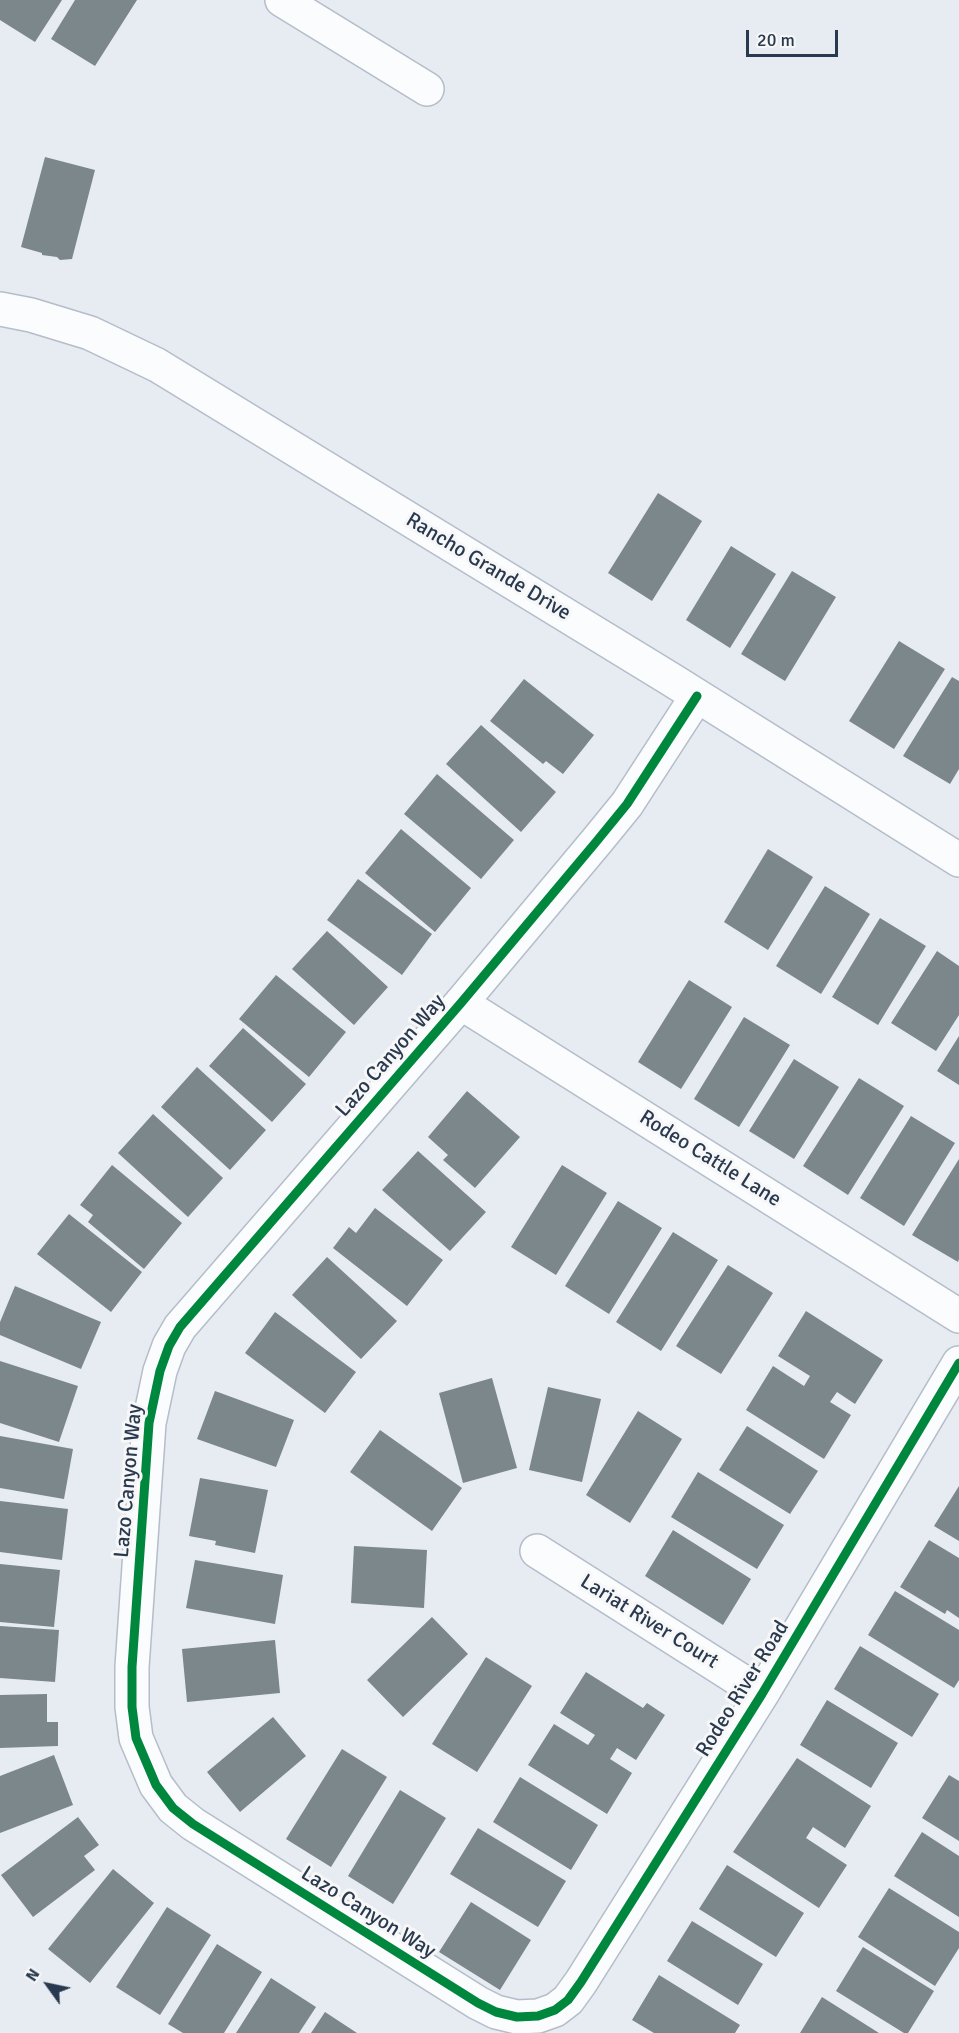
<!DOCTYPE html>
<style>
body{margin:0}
#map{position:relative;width:959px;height:2033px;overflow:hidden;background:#e7ebf2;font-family:Signika,sans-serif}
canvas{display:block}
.north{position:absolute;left:18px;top:1955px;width:60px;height:60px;-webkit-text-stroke:4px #f7f7f7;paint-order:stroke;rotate:303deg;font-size:16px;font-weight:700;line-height:24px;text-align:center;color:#283950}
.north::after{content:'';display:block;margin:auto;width:21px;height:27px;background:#283950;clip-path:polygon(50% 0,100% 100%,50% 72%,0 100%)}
.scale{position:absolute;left:746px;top:30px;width:92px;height:27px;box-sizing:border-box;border:3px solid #283950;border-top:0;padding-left:8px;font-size:18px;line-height:21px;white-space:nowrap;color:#283950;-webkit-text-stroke:4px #f7f7f7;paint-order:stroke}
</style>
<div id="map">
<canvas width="959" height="2033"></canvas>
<div class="north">N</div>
<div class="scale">20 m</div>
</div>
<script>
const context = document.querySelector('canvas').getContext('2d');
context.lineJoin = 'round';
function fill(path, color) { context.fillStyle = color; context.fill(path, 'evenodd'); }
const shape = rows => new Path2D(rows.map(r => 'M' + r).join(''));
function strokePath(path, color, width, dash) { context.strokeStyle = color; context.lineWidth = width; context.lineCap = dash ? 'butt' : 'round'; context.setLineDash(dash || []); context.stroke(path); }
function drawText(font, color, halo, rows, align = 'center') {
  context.font = font + ' Signika,sans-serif'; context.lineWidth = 6; context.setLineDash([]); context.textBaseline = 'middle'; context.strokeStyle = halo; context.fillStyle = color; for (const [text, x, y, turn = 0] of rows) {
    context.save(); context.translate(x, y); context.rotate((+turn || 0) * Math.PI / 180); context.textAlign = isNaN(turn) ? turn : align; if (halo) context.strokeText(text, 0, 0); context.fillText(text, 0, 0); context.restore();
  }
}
fill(shape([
 [0,0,62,0,35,42,0,20],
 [75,0,137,0,95,66,51,39],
 [45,157,95,170,72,259,60,260,57,257,42,255,42,253,21,247],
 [658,493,702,521,652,601,608,573],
 [731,546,776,574,730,648,686,620],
 [792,571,836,597,785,681,741,654],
 [899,641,945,669,894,749,849,721],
 [952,677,959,681,959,769,950,784,903,756],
 [524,679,594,735,563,774,546,761,543,764,490,721],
 [481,725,556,792,521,832,446,764],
 [437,774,514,840,481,879,404,814],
 [401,829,471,888,435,932,365,873],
 [768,849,813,877,768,950,724,922],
 [358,879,432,934,402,975,327,920],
 [825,886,870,914,821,994,776,966],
 [880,918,926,946,878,1025,832,997],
 [327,931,388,987,354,1025,292,969],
 [937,951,959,966,959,1015,936,1051,891,1023],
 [276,975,346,1032,309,1077,239,1019],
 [689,980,732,1007,681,1089,638,1062],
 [744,1017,790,1045,739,1127,694,1099],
 [243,1028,306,1084,272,1122,209,1066],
 [959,1036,959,1085,937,1071],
 [794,1059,839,1087,794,1159,749,1131],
 [197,1067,266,1130,230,1170,161,1107],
 [859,1078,904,1106,848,1195,803,1166],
 [467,1091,520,1137,475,1188,443,1160,448,1155,428,1137],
 [153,1114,223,1178,188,1217,118,1153],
 [911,1116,955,1143,904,1226,860,1198],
 [418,1151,486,1212,450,1251,382,1190],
 [959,1159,959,1259,958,1262,912,1235],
 [112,1165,182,1223,144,1269,88,1222,93,1215,80,1205],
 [562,1165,607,1193,556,1275,511,1247],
 [618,1201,662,1228,609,1314,565,1286],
 [375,1208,443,1260,407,1306,333,1248,349,1227,356,1233],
 [69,1214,142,1272,111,1312,37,1254],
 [673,1232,718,1260,661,1351,616,1322],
 [327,1257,397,1321,361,1359,292,1295],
 [728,1265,773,1293,721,1374,676,1346],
 [15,1286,101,1322,81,1369,0,1335,0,1322],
 [806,1311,883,1360,855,1404,837,1392,830,1402,851,1415,824,1459,746,1410,773,1366,804,1386,810,1376,778,1356],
 [275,1312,356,1372,325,1413,245,1353],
 [0,1361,78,1386,59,1442,0,1423],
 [492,1378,517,1468,463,1483,439,1393],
 [548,1387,601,1399,582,1482,529,1470],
 [215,1391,294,1420,276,1467,197,1439],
 [638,1411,682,1439,630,1523,586,1495],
 [747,1426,818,1471,790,1514,719,1470],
 [380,1430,462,1488,432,1531,350,1472],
 [0,1436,73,1449,64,1499,0,1488],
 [698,1472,784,1525,757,1569,671,1517],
 [200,1478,268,1490,255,1553,215,1545,216,1541,189,1536],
 [959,1486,959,1541,934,1526],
 [0,1501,68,1509,62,1560,0,1552],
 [673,1530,751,1579,723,1625,645,1576],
 [929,1540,959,1558,959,1618,947,1610,945,1614,900,1587],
 [354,1546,427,1550,424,1608,351,1603],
 [195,1560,283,1575,275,1624,186,1608],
 [0,1564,60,1570,54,1627,0,1622],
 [895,1591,959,1630,959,1680,954,1688,868,1635],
 [432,1617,468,1654,403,1717,367,1680],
 [0,1626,59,1630,55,1682,0,1678],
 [275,1640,280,1693,187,1702,182,1649],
 [860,1646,939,1694,912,1737,834,1689],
 [486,1657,532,1686,477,1772,432,1744],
 [586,1672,643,1708,647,1703,665,1715,636,1760,617,1748,610,1759,632,1773,607,1814,528,1765,554,1724,588,1745,595,1735,560,1713],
 [47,1694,47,1722,58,1722,58,1746,0,1748,0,1695],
 [827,1700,898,1743,871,1788,800,1745],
 [273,1717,306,1756,240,1812,207,1772],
 [342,1749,387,1777,331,1867,286,1839],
 [54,1755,73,1805,0,1833,0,1776],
 [797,1758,871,1806,845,1848,813,1827,806,1838,847,1865,819,1908,733,1852],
 [949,1775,959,1781,959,1841,922,1818],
 [520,1777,598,1825,571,1870,493,1822],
 [400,1790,446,1818,393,1904,348,1876],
 [78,1817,99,1845,84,1856,95,1870,33,1917,1,1875],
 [478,1828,566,1881,538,1927,450,1874],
 [922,1832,959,1856,959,1917,894,1876],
 [727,1865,804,1913,776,1957,699,1909],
 [113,1869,154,1903,90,1983,48,1949],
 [889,1888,959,1932,959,1948,935,1986,858,1937],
 [471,1902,531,1940,500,1990,439,1952],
 [167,1907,211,1935,160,2015,116,1987],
 [692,1921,763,1964,738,2005,667,1961],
 [217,1944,262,1972,224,2033,183,2033,168,2024],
 [863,1947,934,1991,908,2033,904,2033,836,1991],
 [659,1975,740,2025,735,2033,654,2033,632,2020],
 [271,1978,316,2007,299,2033,236,2033],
 [822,1997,879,2033,800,2033],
 [325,2012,357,2033,311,2033]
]), '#7b878b');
const street = shape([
 [282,0,427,89],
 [0,309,31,315,90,333,157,365,672,680,959,860],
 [697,696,627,804,596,842,461,1003,180,1327,169,1346,160,1371,149,1423,132,1667,132,1707,136,1738,156,1785,173,1808,193,1824,478,2003,496,2012,517,2017,538,2016,555,2010,568,2000,581,1982,762,1694,959,1363],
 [461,1003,959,1316],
 [537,1551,762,1694]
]);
strokePath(street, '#b4bdca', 36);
strokePath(street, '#fbfcfd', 33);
strokePath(shape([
 [697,696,627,804,596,842,461,1003,180,1327,169,1346,160,1371,149,1423,132,1667,132,1707,136,1738,156,1785,173,1808,193,1824,478,2003,496,2012,517,2017,538,2016,555,2010,568,2000,581,1982,762,1694,959,1363]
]), '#00873e', 9);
drawText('21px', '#283950', '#f7f7f7', [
 ["Rancho Grande Drive",488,567,31],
 ["Lazo Canyon Way",391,1056,-49],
 ["Rodeo Cattle Lane",710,1159,32],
 ["Lazo Canyon Way",129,1481,-85],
 ["Lariat River Court",649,1622,32],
 ["Rodeo River Road",743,1689,-58],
 ["Lazo Canyon Way",368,1913,32]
]);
</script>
